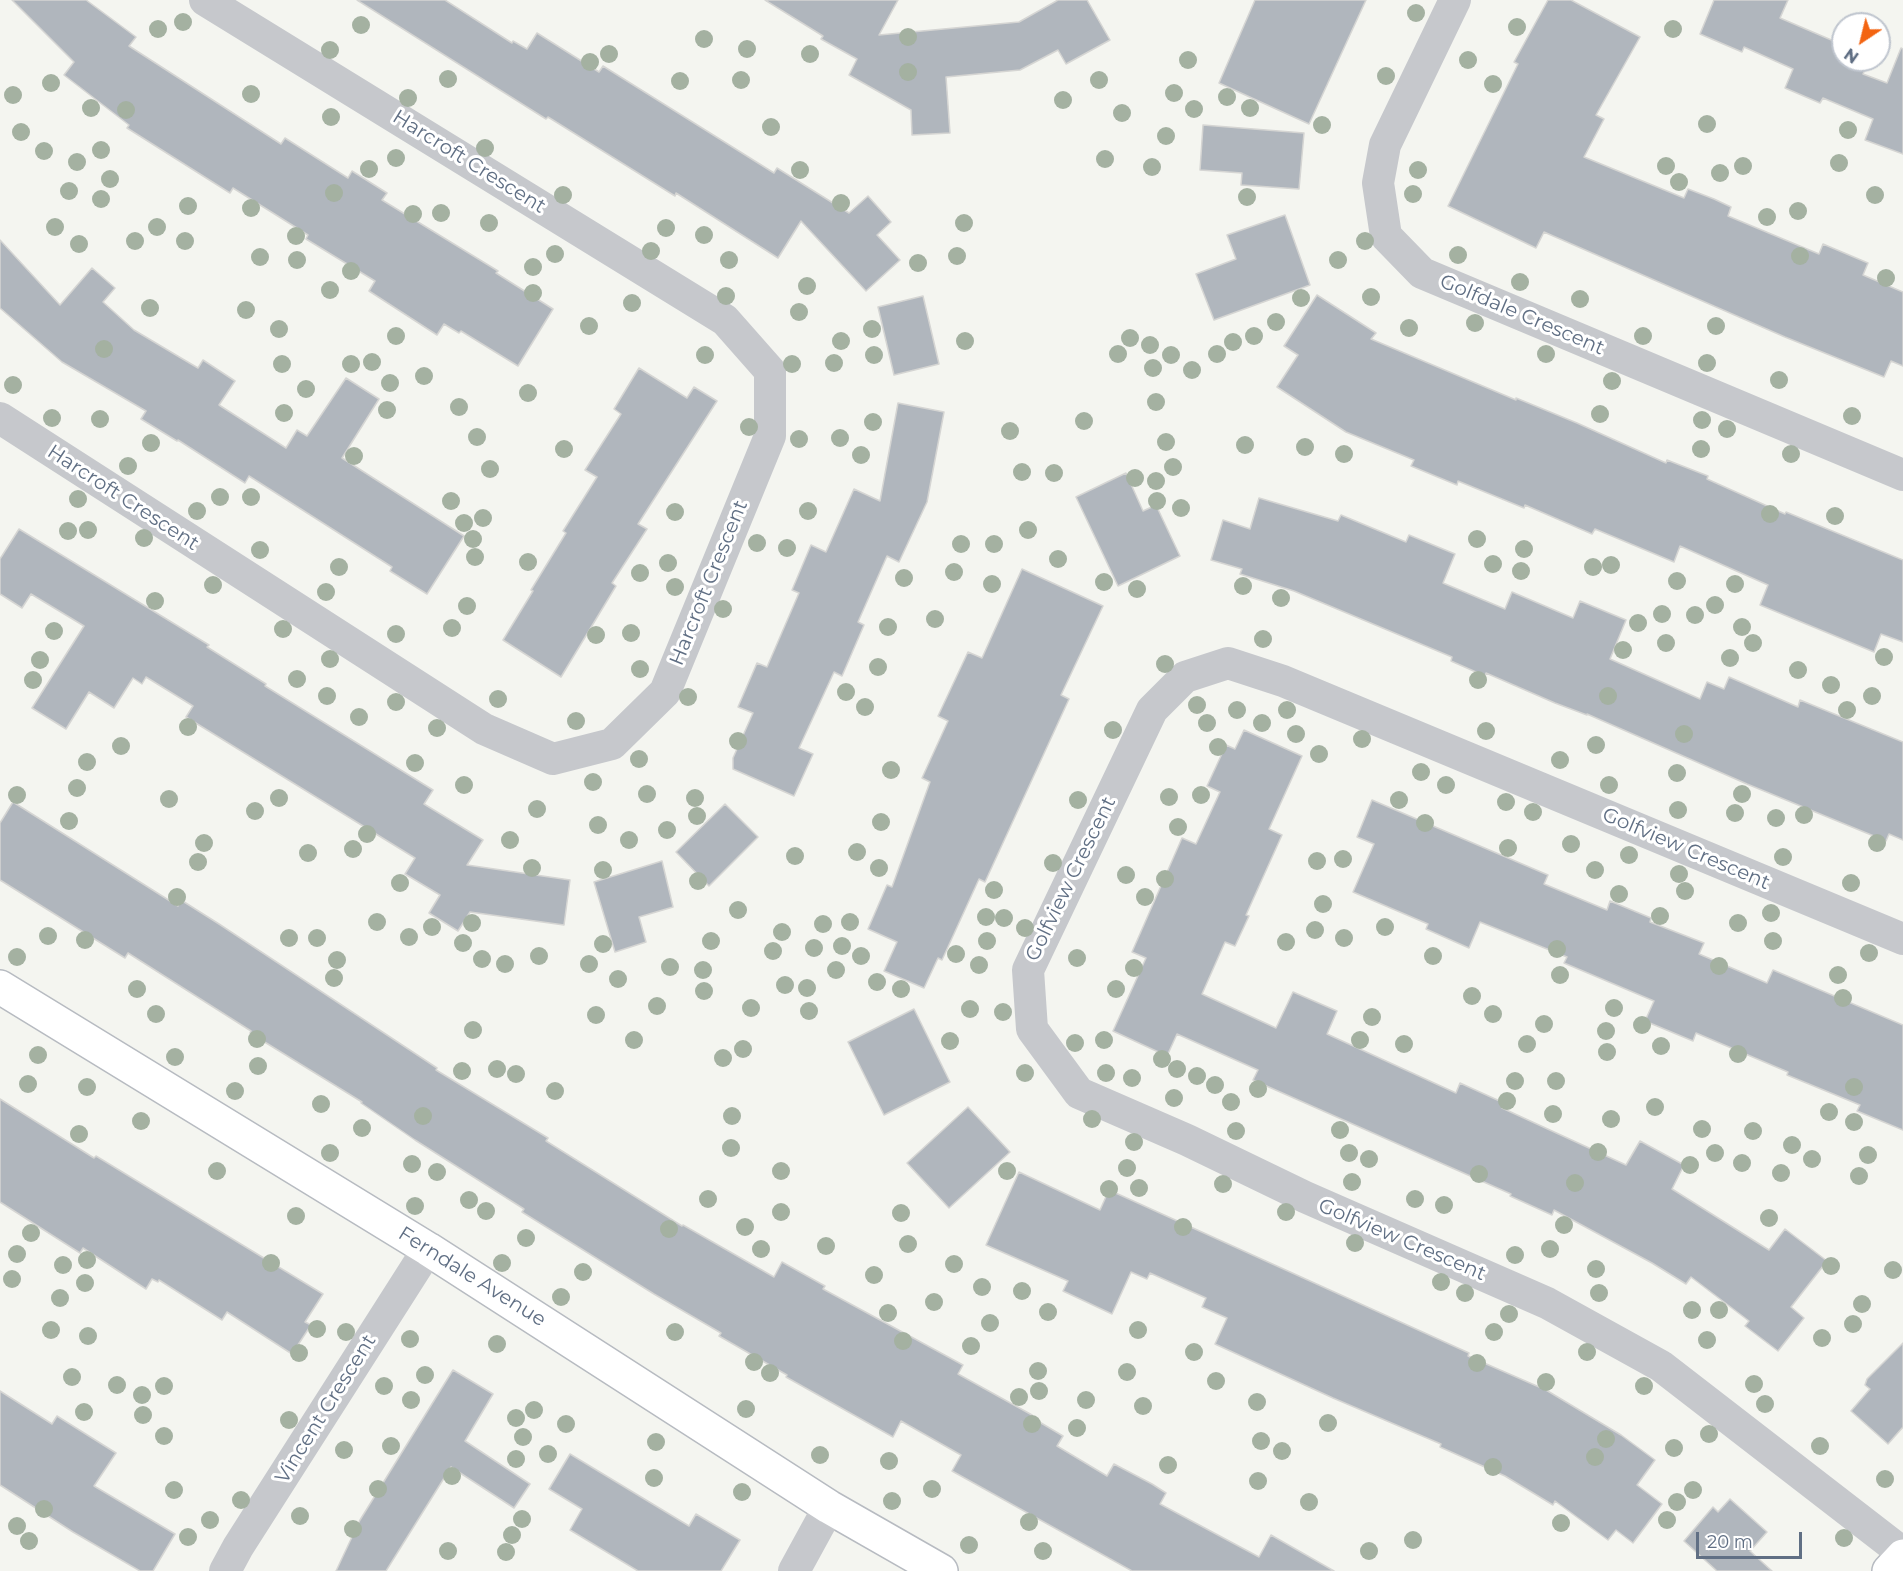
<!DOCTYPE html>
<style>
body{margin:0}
#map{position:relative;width:1903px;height:1571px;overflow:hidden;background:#f4f5f0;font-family:Montserrat,sans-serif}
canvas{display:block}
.north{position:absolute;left:1831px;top:12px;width:60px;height:60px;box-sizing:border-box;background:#fff;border:2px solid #bfc5ce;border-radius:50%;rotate:215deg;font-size:16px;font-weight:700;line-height:24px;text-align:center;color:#606f84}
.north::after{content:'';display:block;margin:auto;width:21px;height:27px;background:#f36411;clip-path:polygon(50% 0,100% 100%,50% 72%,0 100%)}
.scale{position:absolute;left:1696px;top:1532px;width:106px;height:27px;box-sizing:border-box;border:3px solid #606f84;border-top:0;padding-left:8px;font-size:18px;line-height:21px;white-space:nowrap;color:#606f84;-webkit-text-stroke:4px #fff;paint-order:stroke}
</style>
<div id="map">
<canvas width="1903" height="1571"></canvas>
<div class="north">N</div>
<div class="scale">20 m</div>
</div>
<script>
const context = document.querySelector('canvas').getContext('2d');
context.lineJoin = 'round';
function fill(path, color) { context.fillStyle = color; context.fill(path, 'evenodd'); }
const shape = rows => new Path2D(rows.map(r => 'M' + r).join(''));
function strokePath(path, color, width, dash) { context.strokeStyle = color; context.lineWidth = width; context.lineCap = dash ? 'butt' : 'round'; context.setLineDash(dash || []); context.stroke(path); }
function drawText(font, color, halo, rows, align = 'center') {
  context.font = font + ' Montserrat,sans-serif'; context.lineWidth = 6; context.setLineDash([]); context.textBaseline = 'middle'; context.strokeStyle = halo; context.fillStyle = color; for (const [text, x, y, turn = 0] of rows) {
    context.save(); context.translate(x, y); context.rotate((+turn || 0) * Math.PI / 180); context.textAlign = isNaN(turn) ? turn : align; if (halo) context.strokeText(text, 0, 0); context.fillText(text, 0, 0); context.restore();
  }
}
const building = shape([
 [12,0,86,0,136,37,129,46,281,144,285,138,348,178,352,171,387,193,382,200,498,271,496,273,553,309,518,366,461,331,459,333,444,324,437,335,369,291,375,281,306,239,308,235,233,188,230,193,127,128,129,125,64,75,74,62,12,0],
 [357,0,445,0,512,43,513,41,527,49,537,33,599,72,603,66,774,173,777,168,849,213,868,196,891,222,877,235,900,260,866,291,801,221,778,258,676,193,675,196,548,117,546,119,357,0],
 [765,0,898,0,879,35,1019,22,1058,0,1087,0,1110,40,1066,64,1058,50,1020,70,946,77,950,133,912,135,911,110,849,75,857,59,821,39,823,36,765,0],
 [1255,0,1366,0,1309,124,1219,83,1255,0],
 [1548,0,1571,0,1640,37,1596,115,1604,119,1584,157,1684,198,1688,189,1714,199,1731,207,1728,216,1819,254,1823,244,1868,263,1863,275,1903,292,1903,366,1891,361,1884,377,1785,337,1544,232,1536,248,1448,206,1518,64,1514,62,1548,0],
 [1714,0,1788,0,1780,18,1843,45,1843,60,1869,60,1863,74,1887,83,1901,48,1903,49,1903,154,1865,140,1873,119,1823,98,1820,103,1785,88,1793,69,1744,47,1742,52,1700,34,1714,0],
 [1203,125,1304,133,1299,189,1241,185,1242,173,1200,170,1203,125],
 [1285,215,1310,285,1214,320,1196,274,1236,259,1227,235,1285,215],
 [0,240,60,305,92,268,115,288,103,302,134,330,181,358,198,368,203,360,235,381,219,405,286,448,297,430,307,436,346,378,379,399,342,458,464,536,427,594,390,571,392,567,249,476,245,483,178,440,177,441,141,419,146,411,62,362,0,308,0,240],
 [1317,295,1376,333,1371,339,1516,400,1516,398,1577,423,1666,463,1667,460,1708,476,1707,479,1785,514,1786,512,1903,560,1903,642,1881,634,1874,652,1760,605,1768,585,1680,546,1674,562,1595,529,1592,534,1525,505,1524,508,1458,481,1457,485,1411,466,1414,460,1346,432,1277,387,1298,355,1284,346,1317,295],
 [923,296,939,364,894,375,878,307,923,296],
 [639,368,687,398,694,387,717,401,638,524,647,529,612,583,616,586,561,677,503,640,533,591,531,590,566,533,563,531,597,477,585,470,621,414,614,409,639,368],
 [898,403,944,412,927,502,899,562,887,556,858,622,864,625,842,676,834,672,799,748,813,754,794,796,733,769,733,758,753,713,738,707,757,663,767,667,799,593,792,590,811,545,826,552,854,489,880,501,898,403],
 [1126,473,1143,511,1156,505,1180,556,1118,586,1076,497,1126,473],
 [1259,498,1338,521,1341,515,1406,542,1409,535,1455,554,1443,583,1505,609,1512,592,1573,618,1580,601,1626,620,1610,659,1700,699,1707,682,1724,689,1729,677,1798,707,1800,700,1903,742,1903,840,1889,834,1886,841,1747,784,1587,714,1587,715,1555,703,1486,673,1485,676,1451,661,1452,657,1294,591,1240,574,1242,569,1211,560,1223,520,1250,529,1259,498],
 [19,529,209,645,207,647,266,684,265,686,433,790,424,804,483,840,467,865,570,880,564,925,470,912,458,931,429,913,440,895,405,874,415,858,186,717,193,706,146,677,142,684,133,678,114,708,89,692,66,729,32,708,84,626,31,594,22,608,0,594,0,559,19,529],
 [1022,569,1103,606,1061,695,1069,699,985,882,979,879,942,960,938,958,924,988,884,971,897,942,868,929,887,885,892,887,930,782,922,778,948,721,938,716,968,652,982,658,1022,569],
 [1244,730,1302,756,1269,829,1282,835,1246,915,1249,916,1235,946,1225,942,1202,994,1276,1028,1293,992,1337,1011,1327,1034,1456,1093,1460,1083,1504,1103,1502,1108,1626,1165,1640,1141,1684,1165,1672,1189,1769,1250,1785,1229,1827,1261,1791,1307,1804,1318,1778,1351,1745,1326,1749,1321,1691,1277,1686,1284,1652,1263,1554,1210,1552,1215,1510,1196,1511,1194,1253,1080,1258,1070,1177,1034,1167,1056,1113,1031,1146,958,1132,952,1182,838,1196,844,1220,792,1207,786,1226,745,1235,749,1244,730],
 [1372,800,1548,875,1544,884,1607,910,1610,901,1651,918,1650,922,1704,943,1699,954,1767,983,1773,970,1903,1025,1903,1130,1857,1111,1860,1105,1787,1075,1788,1072,1696,1033,1693,1041,1645,1021,1654,1001,1564,963,1567,957,1480,922,1469,948,1426,929,1428,924,1353,892,1374,844,1357,837,1372,800],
 [13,802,178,906,181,900,219,924,437,1068,436,1070,548,1138,546,1141,682,1226,683,1225,774,1277,782,1262,825,1286,823,1289,963,1365,958,1374,1032,1415,1031,1417,1063,1436,1057,1446,1107,1476,1114,1464,1152,1484,1166,1493,1160,1504,1259,1557,1271,1535,1334,1571,1132,1571,952,1471,961,1455,901,1421,893,1437,786,1377,787,1375,719,1336,721,1333,654,1294,522,1212,524,1209,415,1140,361,1103,362,1102,250,1033,251,1031,128,953,125,958,0,880,0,823,13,802],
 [725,804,758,837,709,886,676,852,725,804],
 [662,861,673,907,639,917,646,942,615,952,594,882,662,861],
 [914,1009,950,1082,884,1115,848,1042,914,1009],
 [0,1099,94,1158,96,1156,323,1294,305,1322,311,1325,292,1354,227,1312,222,1320,159,1280,158,1282,152,1279,146,1289,83,1248,80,1253,0,1202,0,1099],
 [968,1107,1010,1152,949,1208,907,1163,968,1107],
 [1019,1172,1100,1210,1109,1190,1469,1353,1468,1356,1546,1390,1621,1435,1655,1460,1637,1485,1662,1504,1633,1543,1616,1530,1608,1540,1555,1501,1553,1505,1505,1476,1440,1447,1441,1444,1333,1398,1215,1344,1227,1318,1202,1307,1206,1298,1150,1273,1147,1279,1131,1272,1112,1314,1063,1291,1068,1281,986,1245,1019,1172],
 [1903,1343,1903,1427,1888,1444,1851,1411,1870,1389,1865,1385,1867,1379,1903,1343],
 [453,1370,493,1394,465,1441,530,1484,514,1508,451,1467,386,1571,336,1571,360,1520,453,1370],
 [0,1391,52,1424,57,1416,116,1453,94,1486,175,1534,153,1571,140,1571,73,1532,0,1485,0,1391],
 [570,1454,689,1526,696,1514,740,1540,721,1571,638,1571,570,1530,582,1509,549,1489,570,1454],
 [1730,1499,1767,1532,1750,1551,1772,1571,1717,1571,1684,1541,1713,1507,1718,1512,1730,1499]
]);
fill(building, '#b0b6bd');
strokePath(building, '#d5d5d3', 1.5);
const secondary = shape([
 [0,987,428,1249,829,1507,941,1571],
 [1889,1571,1903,1556]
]);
strokePath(secondary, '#b7bbc1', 36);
strokePath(shape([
 [1455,0,1385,145,1378,183,1386,236,1422,273,1903,475],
 [0,418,484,729,553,759,612,744,665,692,770,436,770,371,725,320,205,0],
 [1903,939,1283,681,1228,663,1185,677,1152,710,1028,970,1032,1029,1079,1093,1187,1140,1305,1197,1547,1303,1661,1366,1903,1553],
 [225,1571,238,1547,428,1249],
 [794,1571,829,1507]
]), '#c6c8cc', 32);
strokePath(secondary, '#fff', 33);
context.fillStyle = '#a4b1a1';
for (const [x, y] of [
 [1416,13],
 [183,22],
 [361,25],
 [1517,27],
 [158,29],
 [1673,29],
 [908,37],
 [704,39],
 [747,49],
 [330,50],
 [609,54],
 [810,54],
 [1188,60],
 [1468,60],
 [590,62],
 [908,72],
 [1386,76],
 [448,79],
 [741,80],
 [1099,80],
 [680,81],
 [51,83],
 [1493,84],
 [1174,93],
 [251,94],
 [13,95],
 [1227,97],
 [408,98],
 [1063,100],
 [91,108],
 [1250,108],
 [1194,109],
 [126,110],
 [1122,113],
 [331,117],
 [1707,124],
 [1322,125],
 [771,127],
 [1848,130],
 [21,132],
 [1166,136],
 [485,148],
 [101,150],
 [44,151],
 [396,158],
 [1105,159],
 [77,162],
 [1839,163],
 [1666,166],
 [1743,166],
 [1152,167],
 [369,169],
 [800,170],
 [1418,170],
 [1720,173],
 [110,179],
 [1679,182],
 [69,191],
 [334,193],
 [1413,194],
 [563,195],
 [1875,195],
 [1247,197],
 [101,199],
 [841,203],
 [188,206],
 [251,208],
 [1798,211],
 [441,213],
 [413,214],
 [1767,217],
 [489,223],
 [964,223],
 [55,227],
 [157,227],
 [666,228],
 [704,235],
 [296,236],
 [135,241],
 [185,241],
 [1365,241],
 [79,244],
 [651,251],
 [555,254],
 [1458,255],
 [957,256],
 [1800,256],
 [260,257],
 [297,260],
 [729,260],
 [1338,260],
 [918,263],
 [533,267],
 [351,271],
 [1886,278],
 [1520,282],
 [807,286],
 [330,290],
 [533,293],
 [726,296],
 [1371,297],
 [1301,298],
 [1580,299],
 [632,303],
 [150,308],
 [246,310],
 [799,312],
 [1276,322],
 [1475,323],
 [589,326],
 [1716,326],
 [1409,328],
 [279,329],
 [872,329],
 [396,336],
 [1254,336],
 [1643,336],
 [1130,338],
 [841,341],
 [965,341],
 [1233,342],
 [1150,345],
 [104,349],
 [1118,354],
 [1217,354],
 [1546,354],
 [705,355],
 [874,355],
 [1171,355],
 [372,362],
 [834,363],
 [1707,363],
 [282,364],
 [351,364],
 [792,364],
 [1153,368],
 [1192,370],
 [424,376],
 [1779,380],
 [1612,381],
 [390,383],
 [13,385],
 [306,389],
 [528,393],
 [1156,402],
 [459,407],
 [387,410],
 [284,413],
 [1600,414],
 [1852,416],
 [52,418],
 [100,419],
 [1702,420],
 [1084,421],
 [873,422],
 [749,427],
 [1727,429],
 [1010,431],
 [477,437],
 [840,438],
 [799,439],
 [1166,442],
 [151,443],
 [1245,445],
 [1305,447],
 [564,449],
 [1701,449],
 [1344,454],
 [1791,454],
 [861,455],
 [354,456],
 [128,466],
 [1173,467],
 [490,469],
 [1022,472],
 [1054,473],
 [1135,478],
 [1156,481],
 [220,497],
 [251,497],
 [78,499],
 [451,501],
 [1157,501],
 [1181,508],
 [197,511],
 [808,511],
 [675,512],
 [1770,514],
 [1835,516],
 [483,518],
 [464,523],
 [88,530],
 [1028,530],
 [68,531],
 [144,538],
 [473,539],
 [1477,539],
 [757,543],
 [961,544],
 [994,544],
 [787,548],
 [1524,549],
 [260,550],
 [475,557],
 [1058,559],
 [528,562],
 [668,563],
 [1493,564],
 [1611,565],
 [339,567],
 [1593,567],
 [1521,571],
 [954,572],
 [640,573],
 [904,578],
 [1677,581],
 [1104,582],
 [992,584],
 [1735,584],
 [213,585],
 [1243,586],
 [675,587],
 [1137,589],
 [326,592],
 [1281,598],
 [155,601],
 [1715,605],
 [467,606],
 [723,609],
 [1662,614],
 [1695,615],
 [935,619],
 [1638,623],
 [888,627],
 [1742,627],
 [452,628],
 [283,629],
 [54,631],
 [631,633],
 [396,634],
 [596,635],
 [1263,639],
 [1666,643],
 [1753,643],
 [1623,650],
 [1884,657],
 [1730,658],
 [330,659],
 [40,660],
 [1165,664],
 [878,667],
 [640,669],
 [1798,670],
 [297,679],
 [33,680],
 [1478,680],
 [1831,685],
 [846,692],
 [327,696],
 [1608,696],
 [1872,696],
 [688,697],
 [498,699],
 [396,702],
 [1197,705],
 [865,707],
 [1237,710],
 [1287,710],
 [1847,710],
 [359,717],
 [576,721],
 [1207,723],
 [1262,723],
 [188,727],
 [437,728],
 [1113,730],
 [1486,731],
 [1296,734],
 [1684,734],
 [1362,739],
 [738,741],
 [1596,745],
 [121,746],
 [1218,747],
 [1319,754],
 [639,759],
 [1560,760],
 [87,762],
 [415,763],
 [891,770],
 [1421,772],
 [1677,773],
 [593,782],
 [464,785],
 [1446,785],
 [1609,785],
 [77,788],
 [647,794],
 [1742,794],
 [17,795],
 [1201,795],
 [1169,797],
 [279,798],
 [695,798],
 [169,799],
 [1078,800],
 [1399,800],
 [1506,802],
 [537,809],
 [1678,810],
 [255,811],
 [1533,812],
 [1735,813],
 [1804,815],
 [697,816],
 [1776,818],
 [69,821],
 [881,822],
 [1425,823],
 [598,825],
 [1178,827],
 [667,830],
 [367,834],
 [510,840],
 [629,840],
 [204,843],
 [1877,843],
 [1571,844],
 [1508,848],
 [353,849],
 [857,852],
 [308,853],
 [1629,855],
 [795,856],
 [1783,857],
 [1343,859],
 [1317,861],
 [198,862],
 [1053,863],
 [532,868],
 [879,868],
 [603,870],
 [1595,870],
 [1679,874],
 [1126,875],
 [1165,879],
 [698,881],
 [400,883],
 [1851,883],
 [994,890],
 [1685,891],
 [1619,894],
 [177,897],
 [1145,897],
 [1323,904],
 [738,910],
 [1771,913],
 [1660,916],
 [986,917],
 [1004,918],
 [377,922],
 [850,922],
 [472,923],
 [1738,923],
 [823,924],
 [432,927],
 [1385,927],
 [1025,928],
 [1315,930],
 [782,932],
 [48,936],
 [409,937],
 [289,938],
 [317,938],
 [1344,938],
 [85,940],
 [711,941],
 [987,941],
 [1773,941],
 [1286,942],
 [463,943],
 [603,944],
 [842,946],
 [814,948],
 [1557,949],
 [773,951],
 [1869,953],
 [956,954],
 [539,956],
 [861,956],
 [1433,956],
 [17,957],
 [1077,958],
 [482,959],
 [337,960],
 [505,964],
 [589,964],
 [979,965],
 [1719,966],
 [670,967],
 [1134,968],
 [703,970],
 [836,970],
 [1560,975],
 [1838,975],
 [334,978],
 [618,979],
 [877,982],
 [785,985],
 [807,988],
 [137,989],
 [901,989],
 [1116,989],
 [704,991],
 [1472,996],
 [1843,998],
 [657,1006],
 [751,1008],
 [1614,1008],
 [970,1009],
 [809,1011],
 [1003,1012],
 [156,1014],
 [1493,1014],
 [596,1015],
 [1372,1017],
 [1544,1024],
 [1642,1025],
 [473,1030],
 [1606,1031],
 [257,1039],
 [634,1040],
 [1104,1040],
 [1360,1040],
 [950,1041],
 [1075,1043],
 [1404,1044],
 [1527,1044],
 [1661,1046],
 [743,1049],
 [1607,1052],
 [1738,1054],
 [38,1055],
 [175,1057],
 [723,1058],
 [1162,1059],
 [258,1066],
 [497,1069],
 [1177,1069],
 [462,1071],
 [1025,1073],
 [1106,1073],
 [516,1074],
 [1197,1076],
 [1132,1078],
 [1515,1081],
 [1556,1081],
 [28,1084],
 [1215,1085],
 [87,1087],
 [1854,1087],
 [1258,1089],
 [235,1091],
 [555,1091],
 [1174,1098],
 [1507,1101],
 [1231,1102],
 [321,1104],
 [1655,1107],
 [1829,1112],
 [1553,1114],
 [423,1116],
 [732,1116],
 [1092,1119],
 [1611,1119],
 [141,1121],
 [1854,1122],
 [362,1128],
 [1702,1129],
 [1340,1130],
 [1236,1131],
 [1753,1131],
 [79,1134],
 [1134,1142],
 [1792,1145],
 [731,1148],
 [1598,1152],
 [330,1153],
 [1349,1153],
 [1715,1153],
 [1868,1155],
 [1369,1159],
 [1812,1159],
 [1742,1163],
 [412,1164],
 [1690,1165],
 [1127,1168],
 [217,1171],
 [781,1171],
 [1007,1171],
 [437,1172],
 [1781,1173],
 [1479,1174],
 [1859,1176],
 [1352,1182],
 [1575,1183],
 [1223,1184],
 [1139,1188],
 [1109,1189],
 [708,1199],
 [1415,1199],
 [469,1200],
 [1444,1205],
 [415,1206],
 [486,1211],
 [781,1212],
 [1286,1212],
 [901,1213],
 [296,1216],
 [1769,1218],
 [1564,1225],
 [745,1227],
 [1183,1227],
 [669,1229],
 [31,1233],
 [526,1238],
 [1355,1243],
 [908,1244],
 [826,1246],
 [761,1249],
 [1550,1249],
 [17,1254],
 [1515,1255],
 [87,1260],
 [271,1263],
 [502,1263],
 [954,1264],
 [63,1265],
 [1831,1266],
 [1596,1269],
 [1893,1270],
 [583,1272],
 [874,1275],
 [12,1279],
 [1441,1282],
 [85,1283],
 [982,1287],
 [1022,1291],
 [1465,1293],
 [1599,1293],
 [561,1297],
 [60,1298],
 [934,1302],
 [1862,1304],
 [1692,1310],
 [1719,1310],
 [1048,1312],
 [888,1313],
 [1509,1314],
 [990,1323],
 [1853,1324],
 [317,1329],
 [51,1330],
 [1138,1330],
 [346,1332],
 [675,1332],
 [1494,1332],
 [88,1336],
 [1822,1338],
 [410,1339],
 [1707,1340],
 [903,1341],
 [497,1344],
 [971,1346],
 [1194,1352],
 [1587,1352],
 [299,1353],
 [754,1362],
 [1477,1363],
 [1038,1371],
 [1127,1372],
 [770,1373],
 [425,1375],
 [72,1377],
 [1216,1381],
 [1546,1382],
 [1754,1384],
 [117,1385],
 [164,1386],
 [384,1386],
 [1644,1386],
 [1039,1391],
 [142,1395],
 [1019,1397],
 [411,1400],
 [1086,1400],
 [1257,1402],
 [1765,1404],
 [1143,1406],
 [746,1409],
 [534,1410],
 [84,1412],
 [143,1415],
 [516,1418],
 [289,1420],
 [1328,1423],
 [566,1424],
 [1032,1424],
 [1077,1428],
 [1709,1434],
 [164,1436],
 [523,1437],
 [1606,1439],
 [1261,1441],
 [656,1442],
 [391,1446],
 [1820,1446],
 [1674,1448],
 [344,1450],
 [1282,1451],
 [548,1454],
 [820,1455],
 [1595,1457],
 [516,1459],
 [889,1461],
 [1168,1465],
 [1493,1467],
 [452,1476],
 [654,1478],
 [1885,1479],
 [1258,1481],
 [378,1489],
 [932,1489],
 [174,1490],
 [1693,1490],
 [742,1492],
 [241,1500],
 [892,1501],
 [1309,1502],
 [1677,1502],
 [44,1509],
 [300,1516],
 [522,1519],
 [210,1520],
 [1667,1520],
 [1029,1522],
 [1561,1523],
 [17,1526],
 [353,1529],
 [512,1535],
 [188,1537],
 [1844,1538],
 [1413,1540],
 [29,1541],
 [969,1545],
 [448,1551],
 [1043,1551],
 [1369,1551],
 [506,1552]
]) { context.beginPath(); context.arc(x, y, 9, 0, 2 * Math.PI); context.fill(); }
drawText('20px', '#606f84', '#fff', [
 ["Harcroft Crescent",469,162,32],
 ["Golfdale Crescent",1522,315,23],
 ["Harcroft Crescent",123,498,33],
 ["Harcroft Crescent",709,583,-68],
 ["Golfview Crescent",1686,849,23],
 ["Golfview Crescent",1071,879,-64],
 ["Golfview Crescent",1402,1240,23],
 ["Ferndale Avenue",472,1277,32],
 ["Vincent Crescent",326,1409,-58]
]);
</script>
